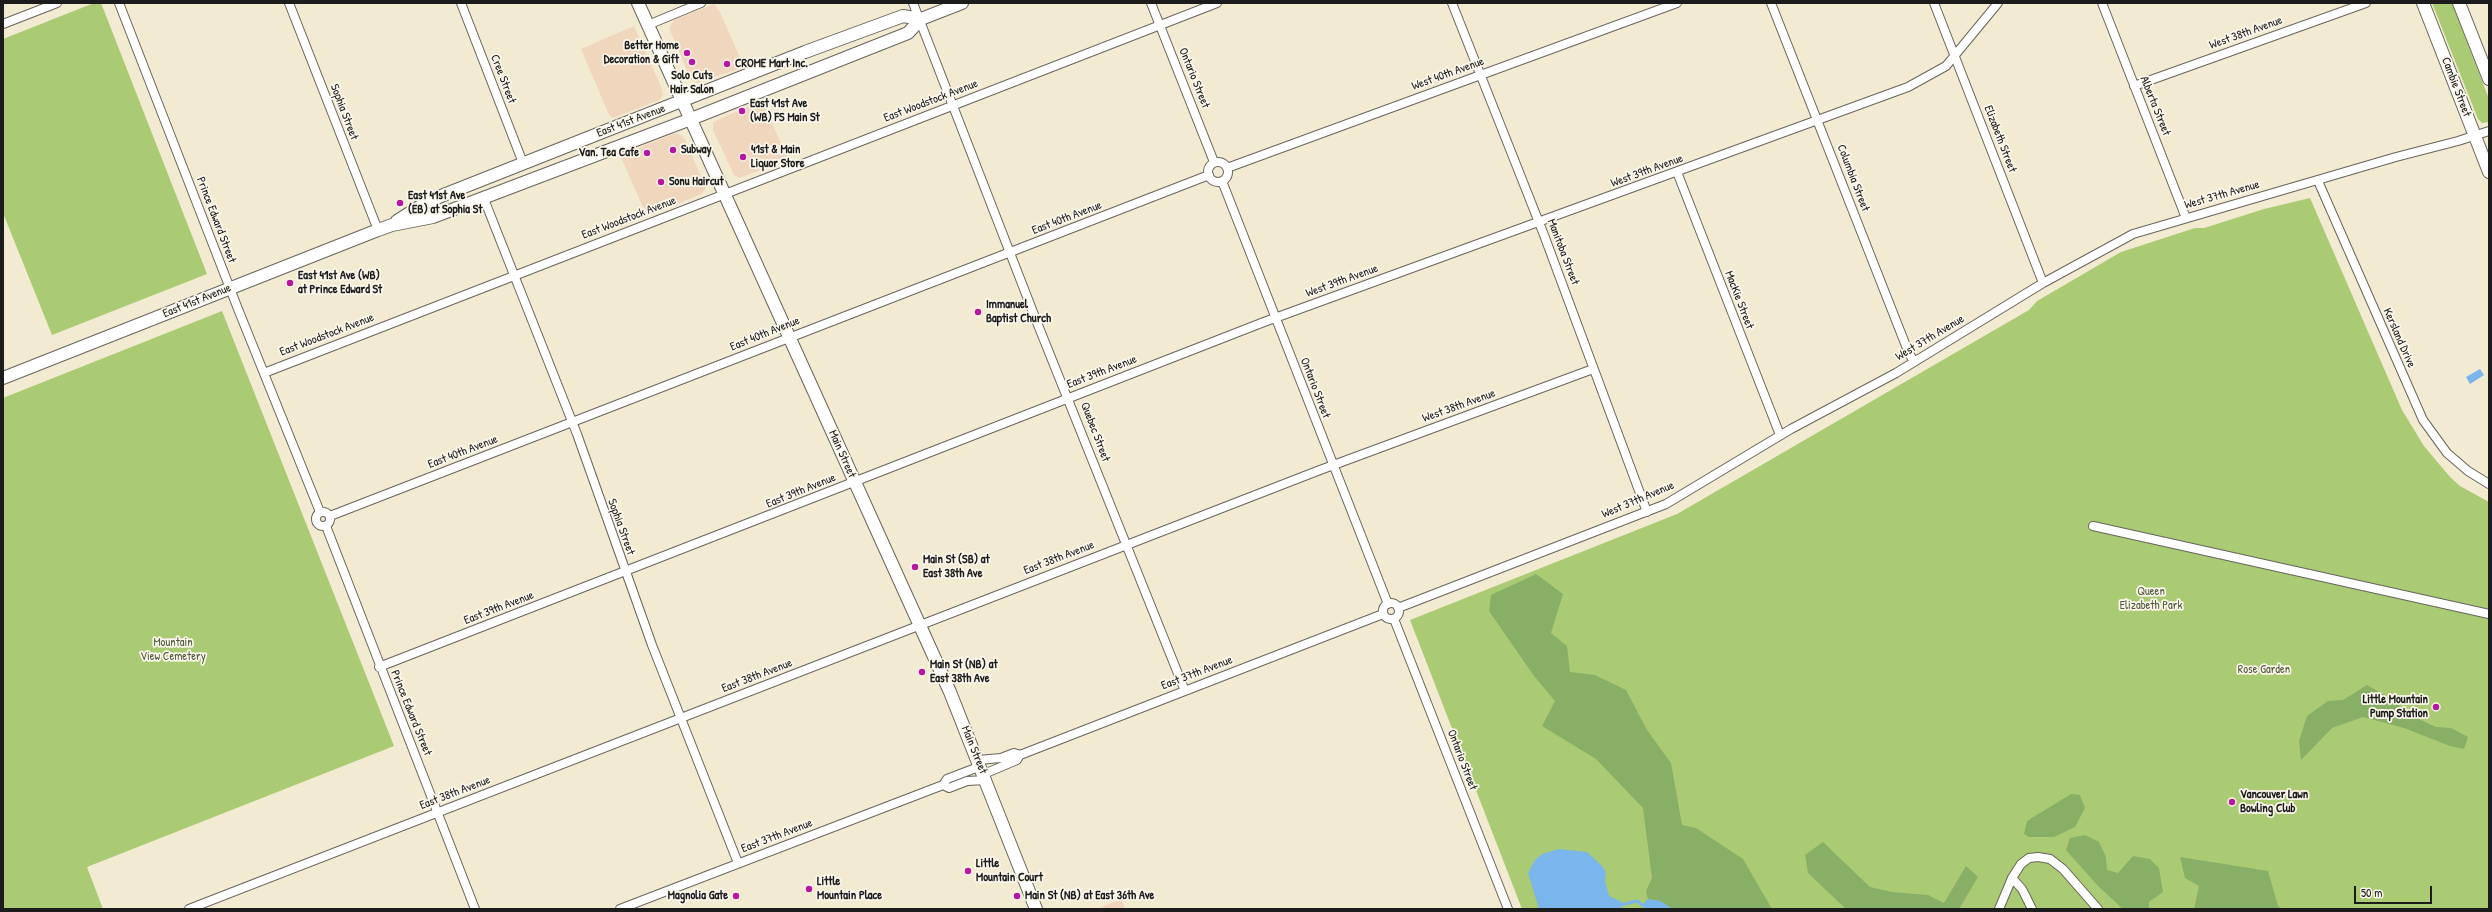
<!DOCTYPE html>
<style>
body{margin:0}
#map{position:relative;width:2492px;height:912px;overflow:hidden;background:#f3ead2;font-family:"Patrick Hand",sans-serif}
canvas{display:block}
.frame{position:absolute;inset:0;border:4px solid #1c1c1c;pointer-events:none}
.scale{position:absolute;left:2354px;top:886px;width:78px;height:18px;box-sizing:border-box;border:2px solid #1c1c1c;border-top:0;padding-left:5px;font-size:12px;line-height:14px;white-space:nowrap;color:#1c1c1c;-webkit-text-stroke:3px #fbf7ec;paint-order:stroke}
</style>
<div id="map">
<canvas width="2492" height="912"></canvas>
<div class="frame"></div>
<div class="scale">50 m</div>
</div>
<script>
const context = document.querySelector('canvas').getContext('2d');
context.lineJoin = 'round';
function fill(path, color) { context.fillStyle = color; context.fill(path, 'evenodd'); }
const shape = rows => new Path2D(rows.map(r => 'M' + r).join(''));
function strokePath(path, color, width, dash) { context.strokeStyle = color; context.lineWidth = width; context.lineCap = dash ? 'butt' : 'round'; context.setLineDash(dash || []); context.stroke(path); }
function drawText(font, color, halo, rows, align = 'center') {
  context.font = font + ' "Patrick Hand",sans-serif'; context.lineWidth = 3.5; context.setLineDash([]); context.textBaseline = 'middle'; context.strokeStyle = halo; context.fillStyle = color; for (const [text, x, y, turn = 0] of rows) {
    context.save(); context.translate(x, y); context.rotate((+turn || 0) * Math.PI / 180); context.textAlign = isNaN(turn) ? turn : align; if (halo) context.strokeText(text, 0, 0); context.fillText(text, 0, 0); context.restore();
  }
}
fill(shape([
 [714,4,720,12,744,67,697,83,691,80,669,28,674,20],
 [634,26,662,89,663,95,659,100,613,118,609,115,581,49],
 [761,101,787,155,786,161,739,178,734,175,713,130,713,122],
 [674,134,679,134,685,139,706,188,702,194,647,216,620,155],
 [1121,899,1125,909,1097,909]
]), '#f0d6bc');
fill(shape([
 [94,3,101,3,207,274,52,335,3,213,3,39],
 [2432,3,2452,3,2489,99,2489,122,2482,123,2478,119],
 [2310,198,2402,410,2424,446,2450,477,2460,486,2489,502,2489,909,1522,909,1410,620,1677,514,2029,310,2037,301,2121,252,2195,228,2204,228,2264,209],
 [222,311,394,746,87,867,103,909,3,909,3,398]
]), '#aacb74');
fill(shape([
 [1536,574,1563,594,1551,633,1567,646,1570,672,1595,675,1626,690,1647,730,1671,763,1682,825,1696,828,1743,859,1772,909,1673,909,1660,901,1648,899,1646,891,1652,878,1643,808,1596,759,1542,726,1555,701,1534,676,1489,611,1491,595],
 [2367,685,2390,698,2408,714,2436,727,2451,728,2468,737,2464,749,2450,746,2404,728,2363,717,2332,728,2301,760,2299,741,2307,716,2328,701,2343,700],
 [2071,794,2080,795,2085,808,2075,827,2054,837,2029,837,2024,834,2027,821],
 [2085,835,2099,842,2106,857,2107,870,2118,873,2133,856,2150,859,2159,868,2163,892,2149,902,2149,909,2123,909,2098,886,2066,850,2070,838],
 [1823,842,1870,887,1892,892,1928,895,1944,903,1966,866,1978,877,1959,909,1846,909,1808,873,1805,855],
 [2180,857,2268,871,2278,906,2283,909,2194,909,2199,886,2185,878]
]), '#87af66');
fill(shape([
 [2480,369,2484,375,2470,384,2466,377],
 [1559,849,1587,852,1602,866,1606,872,1605,881,1609,896,1622,902,1621,909,1539,909,1528,873,1535,860,1542,854],
 [1648,899,1660,901,1673,909,1645,909,1642,905]
]), '#7ab6ec');
strokePath(shape([
 [1621,905,1637,901,1642,905]
]), '#7ab6ec', 3);
const minor = shape([
 [119,3,238,309,320,512],
 [289,3,378,230],
 [461,3,523,163],
 [913,3,1038,325,1185,691],
 [1151,3,1214,162],
 [1452,3,1544,235,1647,512],
 [1771,3,1908,351,1914,362],
 [1934,3,2043,283],
 [2102,3,2186,218],
 [3,24,57,3],
 [648,25,701,3],
 [2134,86,2366,3],
 '1208 172a10 10 0 1 1 20 0a10 10 0 1 1-20 0Z',
 [1227,168,1677,3],
 [1677,172,1780,435],
 [1222,181,1388,604],
 [2318,181,2423,420,2447,453,2468,471,2489,484],
 [484,199,577,434,652,645,738,863],
 [264,373,1217,3],
 '316 519a7 7 0 1 1 14 0a7 7 0 1 1-14 0Z',
 [330,516,1209,175],
 [326,526,475,909],
 [2093,526,2489,614],
 '1383 611a8 8 0 1 1 16 0a8 8 0 1 1-16 0Z',
 [1398,608,1666,504,1791,429,1896,373,2043,283,2133,234,2396,157,2458,141,2489,131],
 [1394,619,1508,909],
 [379,667,1264,322,1908,87,1946,66,1998,3],
 [978,760,1001,758,1014,753,1020,755,1383,614],
 [984,774,1017,760,1020,755],
 [943,785,949,788,967,781,986,780],
 [2012,878,2022,889,2032,909],
 [189,909,1320,470,1593,369],
 [620,909,943,785,947,779,981,766],
 [1999,909,2012,878,2021,864,2029,858,2038,857,2050,859,2063,869,2098,909]
]);
const secondary = shape([
 [638,3,950,692,1036,909],
 [2423,3,2489,172],
 [2459,3,2489,79],
 [397,221,427,202,446,194,805,52,903,16,921,19],
 [3,378,378,230,392,225,433,217,691,119,908,33,921,19,962,3]
]);
strokePath(minor, '#67645c', 10);
strokePath(secondary, '#67645c', 14);
strokePath(minor, '#fff', 8);
strokePath(secondary, '#fff', 12);
for (const [x, y, r, color] of [
 [687,53,4,"#b5179e"],
 [692,62,4,"#b5179e"],
 [727,64,4,"#b5179e"],
 [742,111,4,"#b5179e"],
 [673,150,4,"#b5179e"],
 [647,153,4,"#b5179e"],
 [743,157,4,"#b5179e"],
 [661,182,4,"#b5179e"],
 [400,203,4,"#b5179e"],
 [290,283,4,"#b5179e"],
 [978,312,4,"#b5179e"],
 [915,567,4,"#b5179e"],
 [922,672,4,"#b5179e"],
 [2436,707,4,"#b5179e"],
 [2232,802,4,"#b5179e"],
 [968,871,4,"#b5179e"],
 [809,889,4,"#b5179e"],
 [736,896,4,"#b5179e"],
 [1017,896,4,"#b5179e"]
]) { const dot = new Path2D(); dot.arc(x, y, r, 0, 2 * Math.PI); context.fillStyle = color; context.fill(dot); strokePath(dot, '#fbf7ec', 1.5); }
drawText('12px', '#1c1c1c', '#fbf7ec', [
 ["West 38th Avenue",2246,33,-20],
 ["West 40th Avenue",1448,74,-20],
 ["Ontario Street",1194,78,68],
 ["Cree Street",503,79,69],
 ["Cambie Street",2456,87,69],
 ["East Woodstock Avenue",931,101,-21],
 ["Alberta Street",2155,106,68],
 ["Sophia Street",344,112,69],
 ["East 41st Avenue",631,121,-21],
 ["Elizabeth Street",2000,139,69],
 ["West 39th Avenue",1647,171,-20],
 ["Columbia Street",1853,178,69],
 ["West 37th Avenue",2222,195,-16],
 ["East Woodstock Avenue",629,218,-21],
 ["East 40th Avenue",1067,218,-21],
 ["Prince Edward Street",216,220,69],
 ["Manitoba Street",1563,252,69],
 ["West 39th Avenue",1342,281,-20],
 ["MacKie Street",1739,300,69],
 ["East 41st Avenue",197,301,-22],
 ["East 40th Avenue",765,334,-22],
 ["East Woodstock Avenue",327,335,-21],
 ["West 37th Avenue",1930,338,-31],
 ["Kersland Drive",2399,338,66],
 ["East 39th Avenue",1102,372,-21],
 ["Ontario Street",1315,388,69],
 ["West 38th Avenue",1459,406,-20],
 ["Quebec Street",1095,432,69],
 ["East 40th Avenue",463,452,-21],
 ["Main Street",842,454,66],
 ["East 39th Avenue",801,491,-22],
 ["West 37th Avenue",1638,500,-23],
 ["Sophia Street",621,527,70],
 ["East 38th Avenue",1059,558,-21],
 ["East 39th Avenue",499,608,-21],
 ["East 37th Avenue",1197,673,-21],
 ["East 38th Avenue",757,676,-21],
 ["Prince Edward Street",411,713,68],
 ["Main Street",974,750,68],
 ["Ontario Street",1462,760,69],
 ["East 38th Avenue",455,793,-21],
 ["East 37th Avenue",777,836,-21]
]);
drawText('bold 12px', '#1c1c1c', '#fbf7ec', [
 ["Better Home",679,46,"right"],
 ["Decoration & Gift",679,60,"right"],
 ["CROME Mart Inc.",735,64],
 ["Solo Cuts",692,76,"center"],
 ["Hair Salon",692,90,"center"],
 ["East 41st Ave",750,104],
 ["(WB) FS Main St",750,118],
 ["Subway",681,150],
 ["41st & Main",751,150],
 ["Liquor Store",751,164],
 ["Van. Tea Cafe",639,153,"right"],
 ["Sonu Haircut",669,182],
 ["East 41st Ave",408,196],
 ["(EB) at Sophia St",408,210],
 ["East 41st Ave (WB)",298,276],
 ["at Prince Edward St",298,290],
 ["Immanuel",986,305],
 ["Baptist Church",986,319],
 ["Main St (SB) at",923,560],
 ["East 38th Ave",923,574],
 ["Main St (NB) at",930,665],
 ["East 38th Ave",930,679],
 ["Little Mountain",2428,700,"right"],
 ["Pump Station",2428,714,"right"],
 ["Vancouver Lawn",2240,795],
 ["Bowling Club",2240,809],
 ["Little",976,864],
 ["Mountain Court",976,878],
 ["Little",817,882],
 ["Mountain Place",817,896],
 ["Magnolia Gate",728,896,"right"],
 ["Main St (NB) at East 36th Ave",1025,896]
], 'left');
drawText('12px', '#4e593b', '#fbf7ec', [
 ["Queen",2151,592],
 ["Elizabeth Park",2151,606],
 ["Mountain",173,643],
 ["View Cemetery",173,657],
 ["Rose Garden",2264,670]
]);
</script>
